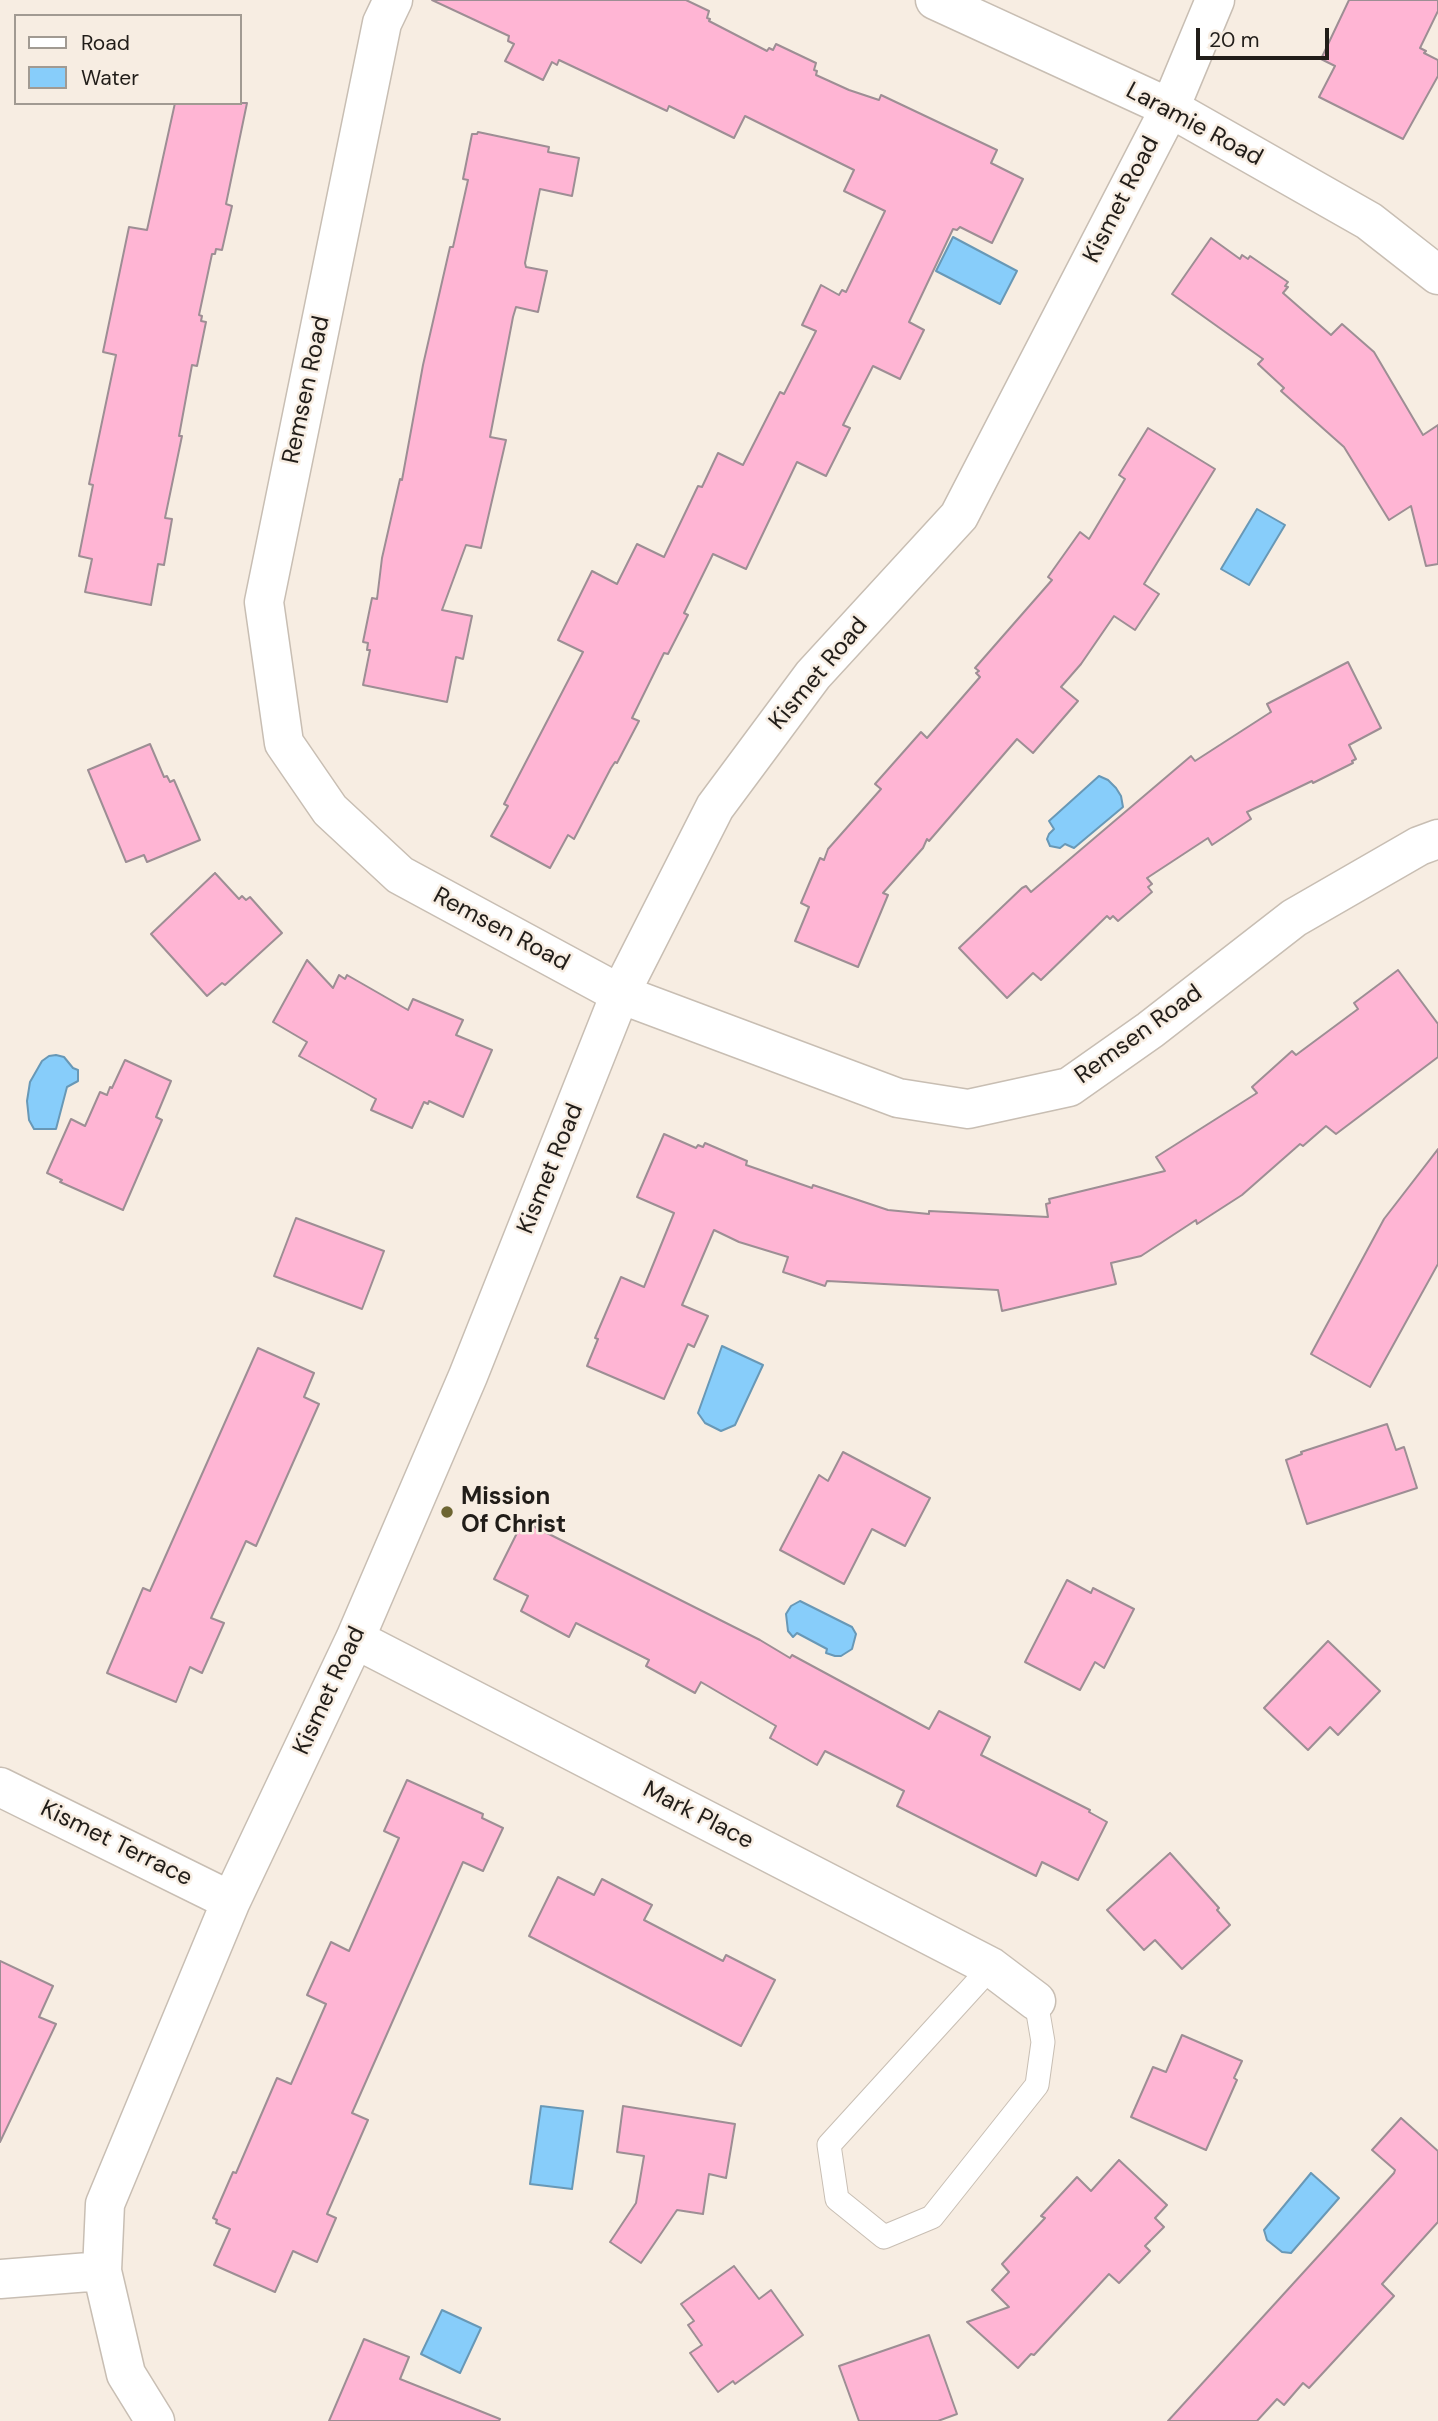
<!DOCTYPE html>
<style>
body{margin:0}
#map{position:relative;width:1438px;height:2421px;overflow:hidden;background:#f7ede2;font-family:"DM Sans",sans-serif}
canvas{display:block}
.legend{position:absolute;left:14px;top:14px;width:228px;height:91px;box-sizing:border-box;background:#f7ede2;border:2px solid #a19a92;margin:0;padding:9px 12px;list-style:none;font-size:21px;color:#211d19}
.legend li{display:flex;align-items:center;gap:14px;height:35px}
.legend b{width:35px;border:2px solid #a19a92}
.scale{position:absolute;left:1196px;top:28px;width:133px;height:32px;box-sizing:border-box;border:4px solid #211d19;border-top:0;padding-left:9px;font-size:21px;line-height:24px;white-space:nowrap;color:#211d19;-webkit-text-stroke:5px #f7ede2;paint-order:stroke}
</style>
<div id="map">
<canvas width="1438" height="2421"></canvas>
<ul class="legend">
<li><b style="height:9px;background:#fff"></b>Road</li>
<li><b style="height:19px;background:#87cdfa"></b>Water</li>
</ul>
<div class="scale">20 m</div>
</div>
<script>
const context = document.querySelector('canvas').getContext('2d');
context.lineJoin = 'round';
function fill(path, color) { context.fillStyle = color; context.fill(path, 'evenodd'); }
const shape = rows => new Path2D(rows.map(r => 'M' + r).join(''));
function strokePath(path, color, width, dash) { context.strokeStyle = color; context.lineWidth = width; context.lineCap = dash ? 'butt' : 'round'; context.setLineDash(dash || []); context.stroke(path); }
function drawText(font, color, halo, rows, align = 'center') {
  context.font = font + ' "DM Sans",sans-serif'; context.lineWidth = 5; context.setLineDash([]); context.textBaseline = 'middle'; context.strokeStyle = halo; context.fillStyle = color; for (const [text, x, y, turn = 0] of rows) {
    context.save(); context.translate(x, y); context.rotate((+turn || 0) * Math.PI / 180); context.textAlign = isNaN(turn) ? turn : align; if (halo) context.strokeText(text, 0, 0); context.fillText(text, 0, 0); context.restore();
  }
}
const water = shape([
 [953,237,1017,271,1000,304,936,271,953,237],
 [1257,509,1285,525,1249,585,1221,569,1257,509],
 [1099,776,1108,780,1116,788,1121,796,1123,807,1074,848,1065,844,1060,848,1050,846,1047,839,1049,834,1054,829,1049,821,1099,776],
 [56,1055,64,1057,73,1068,78,1070,78,1081,67,1087,56,1129,34,1129,29,1120,27,1101,30,1082,42,1061,49,1056,56,1055],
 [722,1346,763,1365,735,1425,721,1431,705,1423,698,1413,722,1346],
 [800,1601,852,1627,856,1634,852,1649,841,1656,835,1656,826,1653,827,1649,797,1633,793,1637,788,1631,786,1614,791,1606,800,1601],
 [541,2106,583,2111,572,2189,530,2184,541,2106],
 [1311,2173,1339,2198,1291,2253,1282,2252,1267,2240,1264,2230,1311,2173],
 [442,2310,481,2328,460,2373,421,2354,442,2310]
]);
fill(water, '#87cdfa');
strokePath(water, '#6898b6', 2);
const building = shape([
 [432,0,686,0,709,11,707,18,710,19,709,21,767,51,769,48,773,50,776,44,816,63,814,70,817,71,816,75,849,90,879,100,881,95,997,150,991,163,1023,179,992,243,960,227,957,230,953,229,909,322,924,330,900,379,873,366,843,425,850,428,826,476,797,462,746,569,713,554,684,613,688,615,668,654,664,653,632,718,639,721,617,763,615,762,611,768,574,839,568,835,550,868,491,836,508,806,504,804,583,652,558,640,592,571,617,584,637,544,664,557,698,486,702,487,718,453,743,465,780,392,784,394,816,331,802,325,821,285,839,295,842,290,846,292,885,211,844,191,854,170,745,116,734,138,669,106,667,111,559,60,557,65,552,62,543,80,505,61,514,44,508,41,509,36,432,0],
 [1349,0,1438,0,1438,11,1420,48,1426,51,1424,53,1438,60,1438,76,1403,139,1319,97,1335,66,1321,59,1349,0],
 [175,103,247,103,226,204,232,206,222,250,216,249,215,254,212,254,199,315,202,316,201,321,206,322,197,366,192,365,179,436,182,436,165,518,172,519,164,565,158,564,151,605,85,592,92,559,79,556,93,485,89,484,116,355,103,352,129,227,147,230,175,103],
 [478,132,549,147,548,152,579,158,572,196,540,189,525,263,526,267,547,271,538,312,516,307,513,317,490,437,506,440,481,548,466,545,442,610,472,616,463,659,456,657,447,702,363,685,370,650,367,650,368,643,363,642,372,598,377,599,382,558,400,479,402,480,423,365,450,247,453,247,468,180,463,179,472,134,477,134,478,132],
 [1211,238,1240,259,1242,255,1248,259,1250,256,1288,282,1285,286,1288,287,1283,293,1331,335,1342,324,1374,352,1423,435,1438,425,1438,564,1426,566,1411,506,1389,520,1344,447,1281,391,1284,388,1258,364,1263,359,1172,294,1211,238],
 [1148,428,1215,469,1144,584,1159,594,1135,630,1114,616,1081,664,1061,687,1078,701,1033,753,1017,739,929,841,927,839,923,848,883,893,888,895,858,967,795,941,809,907,801,903,820,858,824,860,828,849,881,789,875,784,921,732,927,738,980,677,976,673,979,671,975,668,1052,580,1048,577,1080,532,1089,539,1125,479,1119,475,1148,428],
 [1348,662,1381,728,1349,745,1356,759,1352,761,1353,763,1313,783,1312,781,1247,812,1251,819,1212,845,1208,838,1147,878,1152,884,1148,887,1152,892,1118,921,1113,916,1110,919,1107,916,1041,980,1033,973,1007,998,959,948,1022,888,1026,886,1031,892,1191,756,1195,761,1271,712,1267,704,1348,662],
 [150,744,164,777,167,776,170,782,174,780,200,840,147,862,144,855,126,862,88,770,150,744],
 [215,873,239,899,242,896,246,900,250,897,282,933,225,985,222,983,207,996,151,934,215,873],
 [307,960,333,988,339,975,345,979,347,975,408,1010,413,999,463,1020,456,1035,492,1050,463,1117,429,1101,428,1104,424,1102,412,1128,371,1110,376,1099,299,1056,307,1042,273,1022,307,960],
 [1398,970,1438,1024,1438,1057,1336,1134,1326,1126,1303,1146,1300,1144,1242,1195,1197,1224,1196,1220,1141,1256,1111,1263,1116,1284,1002,1311,998,1290,827,1281,825,1286,783,1272,788,1257,739,1242,714,1230,682,1305,708,1316,694,1347,688,1344,664,1399,587,1366,598,1339,595,1338,621,1277,644,1287,674,1213,637,1197,664,1134,696,1148,698,1145,703,1147,705,1143,747,1161,746,1165,812,1188,813,1185,888,1210,929,1214,929,1211,1048,1217,1046,1204,1050,1203,1049,1199,1165,1171,1156,1157,1257,1093,1252,1087,1292,1051,1296,1055,1358,1009,1354,1003,1398,970],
 [125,1060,171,1081,156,1117,162,1120,123,1210,60,1182,62,1180,47,1173,71,1119,85,1126,100,1092,107,1095,110,1087,112,1088,125,1060],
 [1438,1149,1438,1264,1370,1387,1311,1354,1384,1219,1438,1149],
 [296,1218,384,1251,362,1309,274,1276,296,1218],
 [258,1348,314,1373,304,1397,319,1404,256,1546,246,1541,211,1618,224,1623,202,1673,190,1667,176,1702,107,1673,143,1588,150,1591,258,1348],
 [1387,1424,1396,1450,1404,1447,1417,1488,1307,1524,1286,1460,1302,1454,1301,1452,1387,1424],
 [843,1452,930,1498,905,1546,872,1529,844,1584,780,1550,819,1475,828,1481,843,1452],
 [523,1521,760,1640,790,1658,792,1655,929,1729,939,1711,990,1737,981,1755,1090,1810,1089,1812,1107,1822,1078,1880,1042,1862,1036,1876,897,1806,904,1791,825,1751,817,1765,770,1738,776,1726,701,1682,695,1693,646,1666,649,1660,576,1623,569,1637,521,1611,528,1596,494,1579,523,1521],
 [1067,1580,1091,1593,1093,1588,1134,1609,1104,1668,1095,1662,1080,1690,1025,1662,1067,1580],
 [1328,1641,1380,1691,1338,1735,1330,1727,1308,1750,1264,1708,1328,1641],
 [407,1780,483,1814,482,1818,503,1828,483,1871,463,1862,352,2113,368,2120,327,2214,336,2218,317,2262,293,2251,275,2292,214,2265,230,2229,216,2223,217,2220,213,2218,233,2172,236,2173,277,2078,291,2084,326,2004,307,1995,331,1942,349,1951,399,1838,384,1831,407,1780],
 [1170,1853,1219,1908,1217,1910,1230,1925,1182,1969,1155,1940,1144,1950,1107,1910,1170,1853],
 [558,1877,594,1895,602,1879,652,1905,644,1920,723,1961,726,1955,775,1980,741,2046,529,1936,558,1877],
 [0,1961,53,1986,39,2017,56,2024,0,2142,0,1961],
 [1182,2035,1242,2061,1234,2078,1237,2080,1206,2150,1131,2117,1153,2067,1166,2072,1182,2035],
 [623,2106,735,2124,726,2178,709,2174,703,2214,677,2210,641,2263,610,2242,636,2203,644,2156,617,2152,623,2106],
 [1401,2118,1438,2151,1438,2222,1382,2284,1394,2296,1309,2388,1303,2383,1284,2405,1277,2399,1257,2421,1168,2421,1394,2173,1395,2170,1372,2150,1401,2118],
 [1119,2160,1167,2205,1155,2218,1164,2227,1145,2246,1150,2251,1119,2283,1109,2274,1034,2355,1031,2354,1018,2368,967,2322,1009,2307,992,2290,1009,2272,1002,2264,1045,2218,1041,2216,1077,2177,1091,2191,1119,2160],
 [734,2266,759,2299,771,2290,803,2335,735,2384,733,2381,718,2392,690,2353,702,2345,688,2325,694,2321,681,2304,734,2266],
 [929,2335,957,2414,938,2421,859,2421,839,2366,929,2335],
 [364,2339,409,2357,400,2379,500,2419,499,2421,329,2421,364,2339]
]);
fill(building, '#ffb5d4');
strokePath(building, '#9d8e94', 2);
const lane = shape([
 [991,1967,829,2145,837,2199,884,2237,932,2217,1037,2085,1043,2042,1036,2001]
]);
const street = shape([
 [393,0,382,23,264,602,284,743,330,810,400,875,620,994,898,1098,968,1109,1069,1087,1150,1030,1294,918,1419,846,1438,839],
 [935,0,1170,108,1369,221,1438,275],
 [355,1639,991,1967,1036,2001],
 [0,1787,231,1901],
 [0,2279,102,2271],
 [155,2421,126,2374,102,2271,105,2204,231,1901,355,1639,468,1376,620,994,715,807,813,675,959,516,1170,108,1215,0]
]);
strokePath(lane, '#c8beb3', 25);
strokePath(street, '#c8beb3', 41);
strokePath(lane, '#fff', 23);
strokePath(street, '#fff', 38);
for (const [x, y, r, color] of [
 [447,1512,7,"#6d6532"]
]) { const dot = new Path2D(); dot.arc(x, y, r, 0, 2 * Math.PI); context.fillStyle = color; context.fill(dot); strokePath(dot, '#f7ede2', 2.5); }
drawText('24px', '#211d19', '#f7ede2', [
 ["Laramie Road",1194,125,28],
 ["Kismet Road",1122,200,-63],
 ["Remsen Road",307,390,-78],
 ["Kismet Road",819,674,-50],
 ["Remsen Road",501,930,28],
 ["Remsen Road",1139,1035,-36],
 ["Kismet Road",551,1169,-68],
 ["Kismet Road",330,1691,-65],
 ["Mark Place",698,1816,27],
 ["Kismet Terrace",116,1844,26]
]);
drawText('bold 24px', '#211d19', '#f7ede2', [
 ["Mission",461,1498],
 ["Of Christ",461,1526]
], 'left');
</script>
